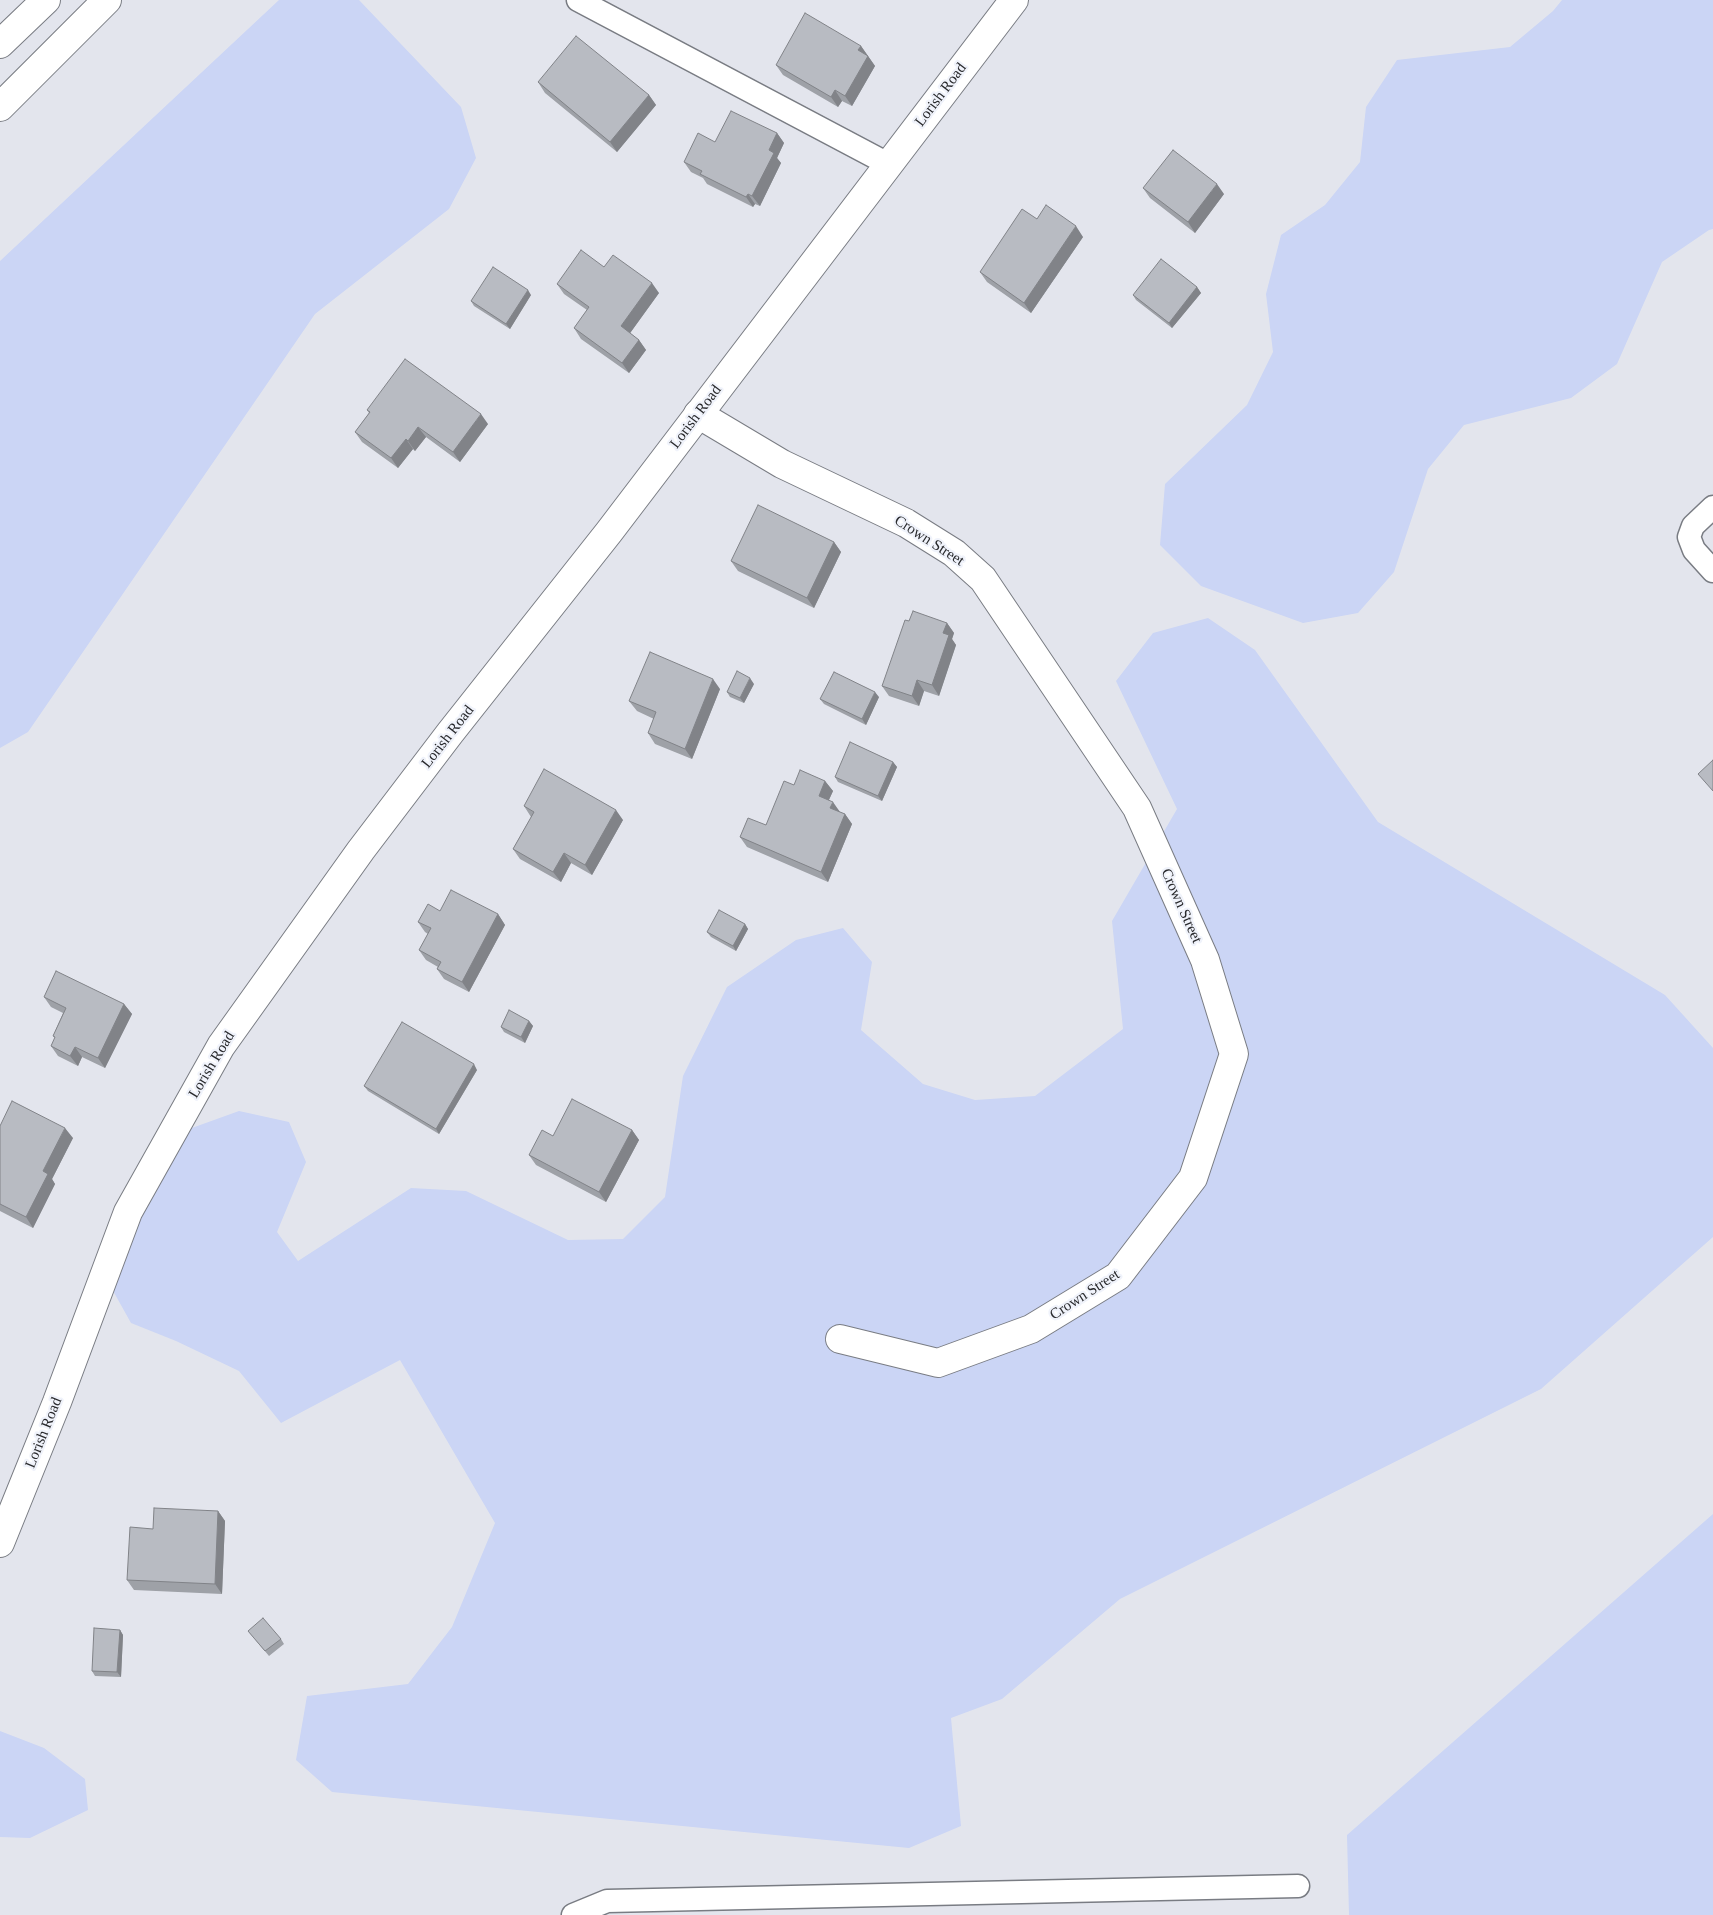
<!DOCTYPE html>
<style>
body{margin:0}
canvas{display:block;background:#e3e5ed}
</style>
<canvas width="1713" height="1915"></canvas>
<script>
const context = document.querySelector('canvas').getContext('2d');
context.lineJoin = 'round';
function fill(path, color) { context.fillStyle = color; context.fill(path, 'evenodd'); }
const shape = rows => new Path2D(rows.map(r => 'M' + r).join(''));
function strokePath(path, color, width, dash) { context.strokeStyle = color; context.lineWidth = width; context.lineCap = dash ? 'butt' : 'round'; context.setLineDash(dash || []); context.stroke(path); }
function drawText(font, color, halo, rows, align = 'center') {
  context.font = font + ' "Times New Roman",serif'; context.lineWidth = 4.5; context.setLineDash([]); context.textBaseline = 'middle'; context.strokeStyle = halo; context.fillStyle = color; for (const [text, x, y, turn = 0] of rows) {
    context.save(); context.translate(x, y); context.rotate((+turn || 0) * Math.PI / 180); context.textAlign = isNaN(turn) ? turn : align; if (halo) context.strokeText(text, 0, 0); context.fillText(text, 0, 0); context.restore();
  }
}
fill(shape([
 [279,0,359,0,461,107,476,158,449,209,315,314,28,732,0,748,0,261],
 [1562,0,1713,0,1713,229,1709,230,1662,262,1617,364,1571,398,1464,425,1428,469,1394,572,1358,613,1303,623,1201,586,1160,545,1165,484,1247,405,1273,352,1266,294,1281,235,1325,205,1360,162,1366,107,1397,60,1510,47,1553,11],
 [1208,618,1255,650,1378,822,1665,995,1713,1048,1713,1237,1541,1389,1120,1599,1002,1699,951,1718,961,1826,909,1848,332,1792,296,1760,307,1696,408,1684,452,1627,495,1523,400,1360,281,1423,239,1371,176,1341,131,1323,107,1280,178,1133,239,1111,289,1122,306,1162,277,1232,298,1261,411,1188,466,1191,568,1240,623,1239,665,1197,683,1076,727,987,796,940,843,928,872,962,861,1030,923,1084,975,1100,1035,1096,1123,1029,1112,921,1177,809,1116,681,1153,633],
 [1713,1514,1713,1915,1349,1915,1347,1835],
 [0,1731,44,1748,85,1779,88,1810,30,1838,0,1837]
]), '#cbd5f5');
const service = shape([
 [578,0,888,164],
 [1713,507,1693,526,1689,537,1694,550,1713,571],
 [573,1915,607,1901,1298,1886]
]);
const minor = shape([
 [698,414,782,464,906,523,954,553,983,579,1137,808,1205,960,1234,1054,1193,1178,1118,1276,1031,1329,938,1363,840,1339]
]);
const tertiary = shape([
 [0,1543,57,1402,128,1212,221,1046,361,850,450,733,609,532,1014,0]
]);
const motorway = shape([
 [0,44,46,0],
 [0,107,107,0]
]);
strokePath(service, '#797c83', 25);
strokePath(minor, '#797c83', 30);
strokePath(tertiary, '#797c83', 30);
strokePath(motorway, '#797c83', 30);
strokePath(service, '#fff', 22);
strokePath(minor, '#fff', 28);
strokePath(tertiary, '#fff', 28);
strokePath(motorway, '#fff', 28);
fill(shape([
 [861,46,875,66,852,106,842,101,838,107,783,75,776,65],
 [538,82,649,95,656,105,617,152,545,93],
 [777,133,784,143,777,158,781,163,760,206,755,204,753,207,707,184,703,178,691,172,684,162,715,142],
 [1143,188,1224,194,1195,233,1150,198],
 [1037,219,1083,237,1031,313,987,282,980,272],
 [604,267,659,293,630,333,639,340,646,350,629,373,581,339,574,328,587,310,564,294,557,284],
 [1197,287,1201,293,1172,328,1136,300,1133,295],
 [531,295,510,329,474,306,471,301],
 [367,410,488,424,460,462,426,437,415,451,413,449,398,468,362,442,355,432,369,413],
 [834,542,841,552,814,608,738,571,731,561],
 [909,621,947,623,954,633,952,639,956,645,939,696,924,691,919,706,889,696,882,686],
 [754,684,744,703,730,697,727,692],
 [720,689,692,759,655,744,648,733,654,719,637,711,629,701],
 [879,697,866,725,824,704,820,699],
 [893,762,897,767,882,801,838,782,835,777],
 [825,781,833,791,829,800,840,812,845,814,852,824,828,882,747,847,740,837,766,825,794,785],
 [524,806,623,820,592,875,571,863,561,882,520,859,513,849,531,817],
 [440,911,498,914,505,925,469,992,444,979,437,969,438,967,426,960,419,950,428,934,425,932,418,922],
 [745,924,748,929,736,951,711,937,707,932],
 [44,997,124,1004,132,1014,105,1068,82,1057,78,1066,58,1056,51,1046,55,1038,53,1036,63,1013,51,1007],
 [529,1021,533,1026,525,1043,504,1032,501,1027],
 [477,1070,439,1134,368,1091,364,1086],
 [0,1126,73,1138,52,1179,55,1184,33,1228,0,1211],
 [632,1130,639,1140,606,1202,536,1165,529,1155,553,1136],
 [218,1511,225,1521,222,1594,134,1590,127,1580,153,1529],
 [120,1630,123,1635,121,1677,95,1676,92,1671],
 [248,1631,281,1639,284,1644,269,1656]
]), '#9ea1a7');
fill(shape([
 [861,46,868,56,858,50],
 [868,56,875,66,852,106,845,96],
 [835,90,842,101,838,107,831,97],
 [649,95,656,105,617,152,610,142],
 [777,133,784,143,777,158,781,163,760,206,752,196,769,150],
 [1217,184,1224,194,1195,233,1188,222],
 [748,194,755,204,753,207,746,197],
 [1076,226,1083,237,1031,313,1024,303],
 [652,283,659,293,628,336,621,326],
 [1197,287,1201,293,1172,328,1169,323],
 [528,290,531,295,510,329,506,324],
 [639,340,646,350,629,373,622,363],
 [481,414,488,424,460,462,453,452],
 [418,427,426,437,415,451,408,441],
 [406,439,413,449,398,468,391,458],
 [834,542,841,552,814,608,807,598],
 [947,623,954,633,952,639,956,645,939,696,932,685,943,633],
 [750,678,754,684,744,703,740,698],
 [713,679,720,689,692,759,685,749],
 [917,680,924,691,919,706,912,696],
 [875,692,879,697,866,725,862,719],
 [893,762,897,767,882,801,878,796],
 [825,781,833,791,826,806,819,796],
 [833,802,840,812,830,808],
 [616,810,623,820,592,875,585,865],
 [845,814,852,824,828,882,821,872],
 [564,853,571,863,561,882,553,872],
 [498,914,505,925,469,992,462,982],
 [745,924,748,929,736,951,733,946],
 [124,1004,132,1014,105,1068,98,1058],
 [529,1021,533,1026,525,1043,521,1037],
 [75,1047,82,1057,78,1066,70,1056],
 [474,1064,477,1070,439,1134,436,1129],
 [65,1128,73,1138,52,1179,55,1184,33,1228,26,1217,43,1171],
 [632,1130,639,1140,606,1202,599,1192],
 [218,1511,225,1521,222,1594,215,1584],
 [120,1630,123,1635,121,1677,117,1672]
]), '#818388');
const building = shape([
 [805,13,861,46,858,50,868,56,845,96,835,90,831,97,776,65,805,13],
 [576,36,649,95,610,142,538,82,576,36],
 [731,111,777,133,769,150,774,153,752,196,748,194,746,197,700,174,702,171,684,162,698,133,715,142,731,111],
 [1173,150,1217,184,1188,222,1143,188,1173,150],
 [1046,205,1076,226,1024,303,980,272,1022,209,1037,219,1046,205],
 [581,250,604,267,613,255,652,283,621,326,639,340,622,363,574,328,589,307,557,284,581,250],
 [1161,259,1197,287,1169,323,1133,295,1161,259],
 [493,267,528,290,506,324,471,301,493,267],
 [405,359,481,414,453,452,418,427,408,441,406,439,391,458,355,432,370,412,367,410,405,359],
 [758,505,834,542,807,598,731,561,758,505],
 [913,611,947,623,943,633,949,635,932,685,917,680,912,696,882,686,905,620,909,621,913,611],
 [650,652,713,679,685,749,648,733,656,712,629,701,650,652],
 [737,671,750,678,740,698,727,692,737,671],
 [834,672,875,692,862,719,820,699,834,672],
 [850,742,893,762,878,796,835,777,850,742],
 [1713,760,1713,791,1698,774,1713,760],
 [544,769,616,810,585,865,564,853,553,872,513,849,534,812,524,806,544,769],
 [800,770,825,781,819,796,833,802,830,808,845,814,821,872,740,837,748,818,766,825,784,781,794,785,800,770],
 [451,890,498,914,462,982,437,969,441,962,419,950,431,928,418,922,428,904,440,911,451,890],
 [719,910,745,924,733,946,707,932,719,910],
 [56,971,124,1004,98,1058,75,1047,70,1056,51,1046,55,1037,53,1036,66,1008,44,997,56,971],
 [509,1010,529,1021,521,1037,501,1027,509,1010],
 [402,1022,474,1064,436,1129,364,1086,402,1022],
 [572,1099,632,1130,599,1192,529,1155,542,1130,553,1136,572,1099],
 [12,1101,65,1128,43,1171,48,1174,26,1217,0,1204,0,1126,12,1101],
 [154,1508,218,1511,215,1584,127,1580,130,1527,153,1529,154,1508],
 [263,1618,281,1639,265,1651,248,1631,263,1618],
 [94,1628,120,1630,117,1672,92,1671,94,1628]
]);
fill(building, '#b8bbc2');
strokePath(building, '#818388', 1);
drawText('15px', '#28292c', '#f0f3fb', [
 ["Lorish Road",941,95,-53],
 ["Lorish Road",696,417,-53],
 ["Crown Street",929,541,33],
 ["Lorish Road",448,737,-52],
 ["Crown Street",1181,906,66],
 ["Lorish Road",212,1065,-59],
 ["Crown Street",1085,1295,-33],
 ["Lorish Road",44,1433,-68]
]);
</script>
